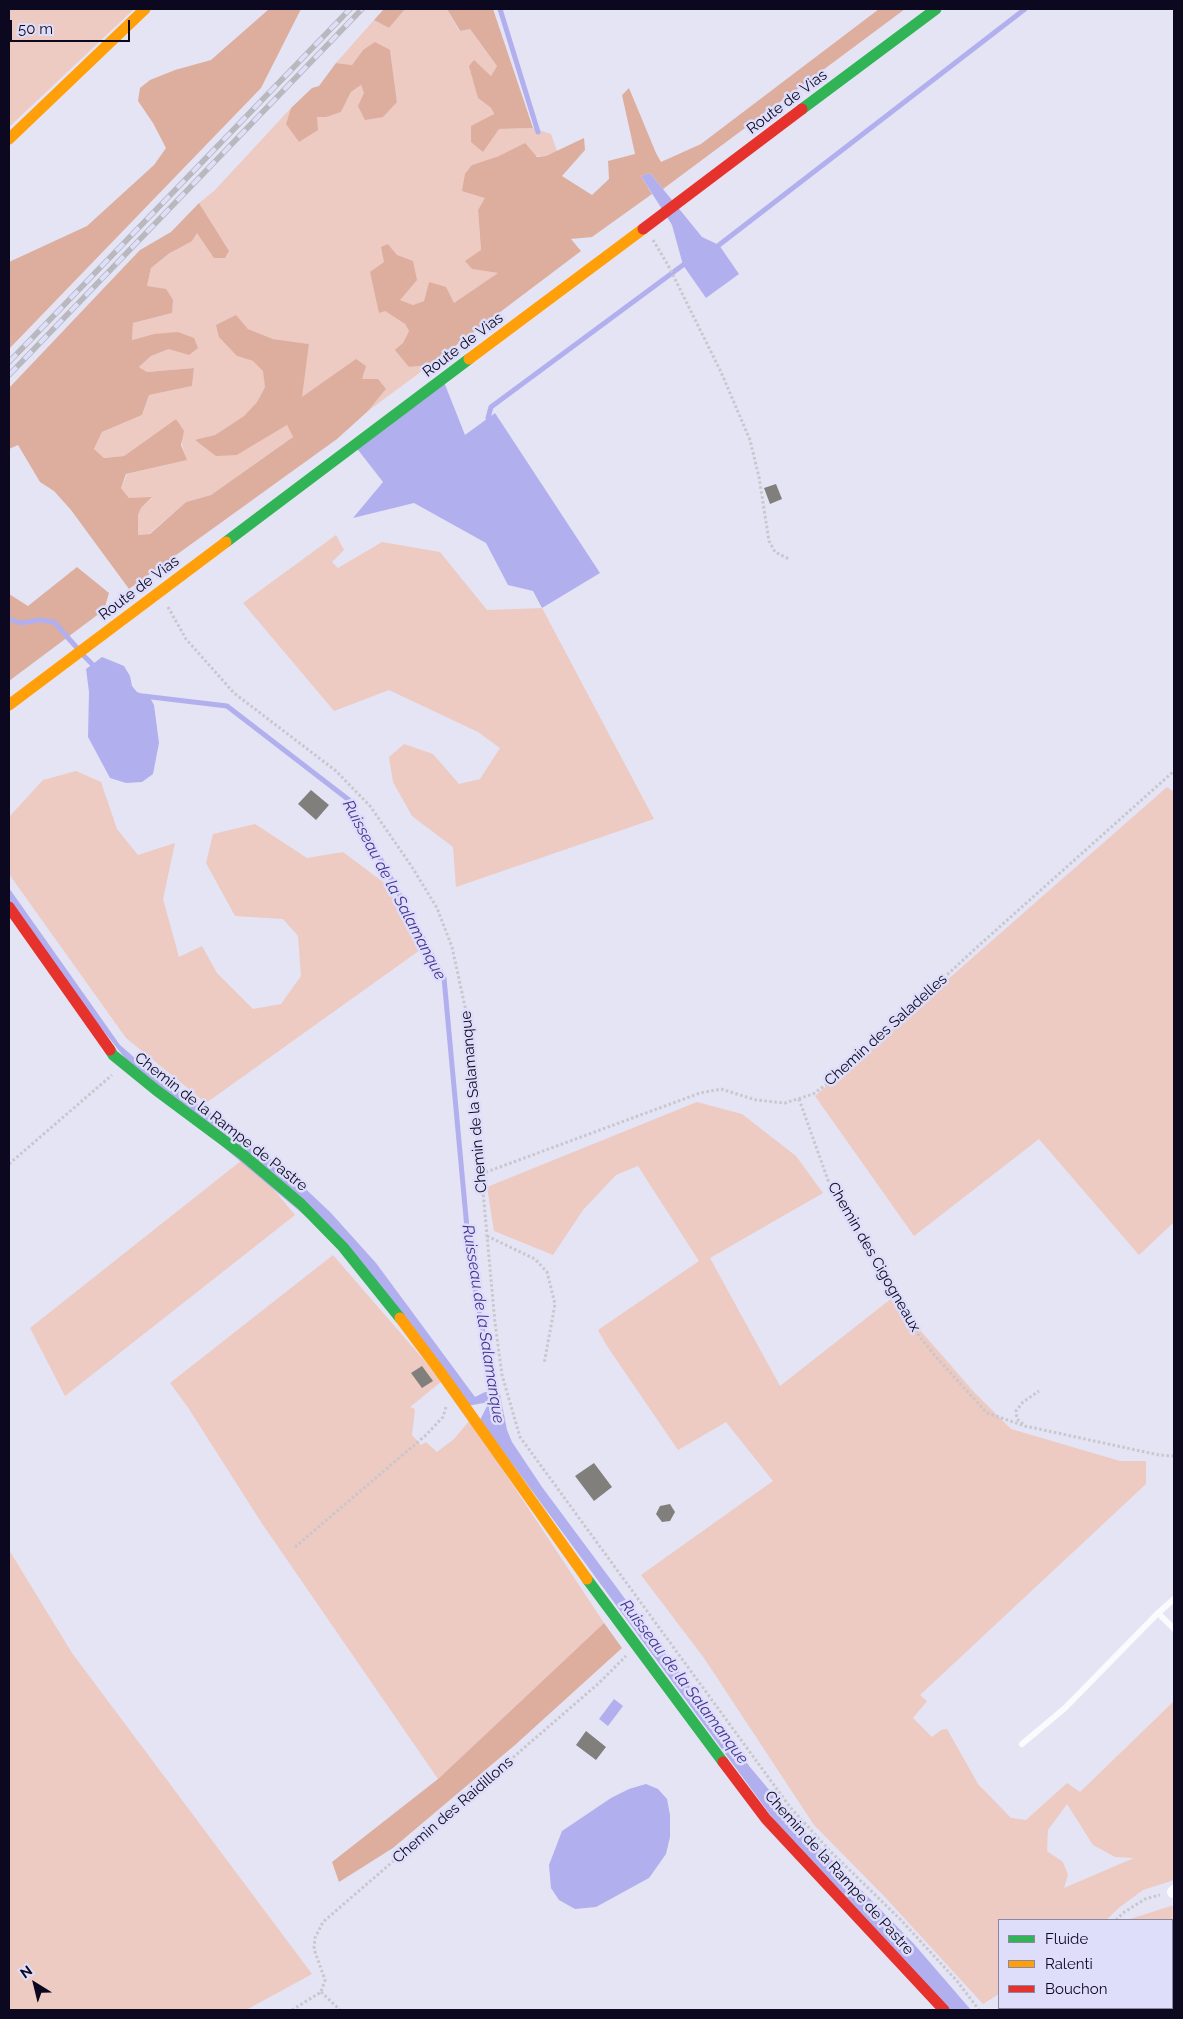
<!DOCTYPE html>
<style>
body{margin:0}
#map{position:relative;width:1183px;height:2019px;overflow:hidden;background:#e4e4f4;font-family:Raleway,sans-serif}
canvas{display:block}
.frame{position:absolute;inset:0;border:10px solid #0b0820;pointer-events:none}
.legend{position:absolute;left:998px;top:1919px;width:175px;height:90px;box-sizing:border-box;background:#dedefa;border:1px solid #8a88a3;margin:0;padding:6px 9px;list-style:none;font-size:15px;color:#0b0820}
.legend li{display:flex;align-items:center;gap:10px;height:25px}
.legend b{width:25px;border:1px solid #8a88a3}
.north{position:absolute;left:10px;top:1959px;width:50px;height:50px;-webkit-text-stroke:4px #dedefa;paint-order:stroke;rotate:324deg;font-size:14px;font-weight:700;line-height:20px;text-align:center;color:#0b0820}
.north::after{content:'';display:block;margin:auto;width:18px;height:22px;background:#0b0820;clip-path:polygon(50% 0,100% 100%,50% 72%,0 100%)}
.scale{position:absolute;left:10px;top:20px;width:120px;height:22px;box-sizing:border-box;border:2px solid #0b0820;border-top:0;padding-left:6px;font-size:15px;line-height:18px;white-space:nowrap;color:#0b0820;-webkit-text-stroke:4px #dedefa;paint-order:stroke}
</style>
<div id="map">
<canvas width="1183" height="2019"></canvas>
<div class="frame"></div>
<ul class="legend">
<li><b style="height:6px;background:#30b455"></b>Fluide</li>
<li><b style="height:6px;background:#ff9f0a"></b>Ralenti</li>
<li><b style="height:6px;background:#e5322d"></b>Bouchon</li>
</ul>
<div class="north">N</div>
<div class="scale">50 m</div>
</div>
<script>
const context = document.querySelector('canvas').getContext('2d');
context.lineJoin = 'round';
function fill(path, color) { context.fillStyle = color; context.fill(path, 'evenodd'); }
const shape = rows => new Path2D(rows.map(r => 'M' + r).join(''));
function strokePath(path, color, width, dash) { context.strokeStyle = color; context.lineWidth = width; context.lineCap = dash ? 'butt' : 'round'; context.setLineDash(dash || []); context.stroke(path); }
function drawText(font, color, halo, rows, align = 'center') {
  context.font = font + ' Raleway,sans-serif'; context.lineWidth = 5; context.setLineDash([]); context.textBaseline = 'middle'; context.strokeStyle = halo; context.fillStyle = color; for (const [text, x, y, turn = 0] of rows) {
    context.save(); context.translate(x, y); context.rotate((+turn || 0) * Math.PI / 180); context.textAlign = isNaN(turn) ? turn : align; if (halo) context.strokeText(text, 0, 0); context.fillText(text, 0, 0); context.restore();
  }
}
fill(shape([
 [9,9,134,9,9,127],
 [405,9,447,9,459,31,470,29,497,66,491,76,474,61,478,98,491,108,499,129,533,128,551,134,557,151,546,156,499,156,472,165,486,198,478,210,481,251,466,261,472,269,499,273,454,303,429,282,424,301,413,305,399,300,397,255,388,244,384,262,385,311,405,324,409,331,403,343,409,367,430,365,368,411,386,389,301,397,309,344,273,339,248,329,235,315,237,356,253,361,264,371,265,387,257,402,244,416,215,435,195,441,237,455,287,425,293,437,211,495,186,502,149,534,138,535,138,515,141,508,152,498,129,498,121,488,127,474,186,460,176,419,124,456,104,458,94,449,102,432,142,415,149,395,192,386,194,368,147,372,139,367,151,356,169,349,154,334,132,340,133,323,172,313,147,286,151,268,197,233,229,252,199,203,214,191,291,108,286,124,341,112,351,92,361,85,364,93,397,102,390,50,363,50,352,65,336,63,374,20,389,28],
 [336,535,344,550,332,562,338,568,382,542,440,552,487,610,542,608,654,819,456,887,453,847,412,816,393,782,389,757,404,744,433,754,459,784,480,779,500,748,478,732,389,690,334,711,243,603],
 [76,771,101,782,117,829,138,855,175,843,163,899,179,957,202,946,217,973,253,1009,281,1004,301,976,298,936,283,919,235,916,206,863,213,834,255,824,307,858,343,852,387,885,420,950,206,1103,126,1038,9,874,9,817,43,780],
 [1167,787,1174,792,1174,1222,1139,1255,1039,1139,914,1236,815,1096],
 [697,1102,742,1114,796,1156,823,1193,710,1258,780,1386,892,1298,974,1392,1011,1429,1120,1461,1146,1461,1146,1484,920,1695,927,1701,913,1718,932,1737,941,1730,947,1729,978,1784,1011,1818,1026,1820,1067,1783,1080,1792,1174,1701,1174,1880,1143,1890,1120,1907,1106,1920,999,1920,999,1994,983,2004,884,1896,814,1825,704,1658,641,1575,773,1481,726,1422,678,1450,607,1346,598,1330,699,1261,638,1166,616,1175,583,1210,553,1255,494,1231,487,1187],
 [1067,1804,1093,1845,1115,1857,1134,1858,1064,1888,1068,1875,1063,1862,1047,1851,1048,1830],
 [242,1160,270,1185,295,1215,65,1396,30,1328],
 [333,1255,442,1381,410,1407,415,1409,412,1435,421,1445,426,1442,437,1452,454,1439,470,1420,604,1623,438,1779,263,1525,187,1406,170,1383],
 [9,1550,72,1653,312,1974,246,2010,9,2010],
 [1174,1905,1174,2010,1036,2010,1038,2008,1172,2008,1172,1920,1127,1920]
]), '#edcac2');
fill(shape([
 [269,9,301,9,261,88,9,349,9,262,87,226,154,165,166,148,153,123,138,101,140,88,150,80,175,70,211,60],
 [384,9,405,9,389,28,374,20],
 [447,9,493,9,533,128,499,129,483,152,471,142,471,126,494,114,491,108,478,98,469,66,474,60,491,76,497,66,470,29,460,31],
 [879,9,905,9,663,189,650,173,641,176,652,194,592,237,571,239,581,251,430,365,409,367,395,350,403,343,409,331,405,324,385,311,379,313,370,272,384,262,381,247,388,244,397,255,413,261,417,280,400,300,413,305,424,301,429,282,446,287,454,303,498,273,472,269,465,261,481,250,478,210,485,198,462,191,465,174,472,165,499,156,525,143,537,157,546,156,584,138,585,150,562,176,592,195,609,179,608,161,635,154,622,95,629,88,656,153,661,162,701,144],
 [375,42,390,50,397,102,383,117,365,120,358,106,364,93,361,85,351,92,341,112,326,117,317,117,318,130,299,142,286,124,291,108,312,88,319,86,336,63,352,65,363,50],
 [199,203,229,251,225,258,214,258,197,233,192,241,170,253,151,268,147,286,166,289,173,300,172,313,133,323,132,340,154,334,178,332,194,338,198,348,189,355,169,349,151,356,139,367,147,372,194,368,192,386,149,395,142,415,102,432,94,449,104,458,124,456,176,419,184,431,181,445,187,460,126,474,121,488,129,498,152,497,141,508,138,515,138,535,150,534,186,502,211,495,293,437,287,425,237,455,216,456,195,440,215,435,244,416,257,402,265,387,263,371,253,361,237,356,219,337,216,325,236,315,248,329,273,339,309,344,302,397,356,359,366,366,362,379,378,379,386,389,368,411,337,439,129,589,71,510,54,491,40,482,18,445,9,449,9,388,140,250,171,232],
 [77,567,109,593,104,610,9,681,9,594,28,606],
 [604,1623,622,1648,515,1745,393,1848,339,1882,332,1862,438,1779]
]), '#ddae9e');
fill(shape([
 [650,173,702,237,719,245,739,274,706,298,683,265,672,225,641,176],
 [444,382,465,435,495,413,600,573,542,608,533,591,508,585,486,543,414,503,353,518,383,482,355,446],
 [102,657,124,666,130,676,132,686,137,692,149,696,154,705,159,743,153,774,142,782,126,783,110,778,88,737,89,692,86,669],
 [9,888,120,1045,159,1079,201,1106,235,1130,294,1178,331,1213,376,1263,475,1397,485,1392,500,1394,507,1430,512,1442,542,1487,750,1767,800,1827,914,1944,971,2010,949,2010,788,1839,480,1420,489,1402,467,1406,361,1263,139,1076,9,911],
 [614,1699,623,1706,608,1726,599,1719],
 [646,1784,658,1789,667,1799,670,1815,670,1837,666,1854,649,1878,596,1907,575,1909,559,1900,551,1888,549,1865,562,1831,611,1798,629,1789]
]), '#b2afee');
strokePath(shape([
 [500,9,538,132],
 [719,245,1025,9],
 [488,418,491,407,683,265],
 [9,619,21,623,39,620,54,622,78,649],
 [83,655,97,669],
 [143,696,227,706,349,800,444,978,470,1261,495,1398]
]), '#b2afee', 5);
fill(shape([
 [776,484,782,499,770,504,764,488],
 [311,790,329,805,316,820,298,804],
 [422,1366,433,1381,422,1388,411,1373],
 [594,1463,612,1487,594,1501,575,1476],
 [670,1504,675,1512,670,1521,662,1522,656,1514,660,1506],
 [586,1731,606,1747,596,1760,576,1745]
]), '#807f7b');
strokePath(shape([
 [653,240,668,265,721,372,750,440,759,477,769,541,775,552,789,559],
 [168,607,186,639,234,693,336,771,370,806,412,867,437,908,452,947,467,1016,495,1323,502,1375,520,1437,790,1807,831,1852,901,1920,957,1981,979,2010],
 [799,1099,833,1194,898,1296,908,1322,936,1357,987,1413,1025,1426,1159,1455,1174,1456],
 [9,1164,112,1075],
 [481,1174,700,1093,721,1089,756,1100,785,1103,813,1094,838,1076,976,948,1174,771],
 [487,1236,535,1259,547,1272,555,1304,544,1364],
 [1023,1424,1017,1419,1016,1411,1023,1402,1039,1391],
 [295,1547,426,1435,443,1417,446,1407],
 [1116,1920,1123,1913,1145,1899,1160,1895],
 [321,1992,340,2010],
 [292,2010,321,1992,325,1980,314,1949,315,1938,323,1922,599,1683,626,1656],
 [1027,2010,1030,2008]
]), '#c8c7cd', 3, [2.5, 2.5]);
strokePath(shape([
 [1158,1613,1174,1629],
 [1022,1744,1065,1708,1158,1613,1174,1599]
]), '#fbfbfd', 6);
strokePath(shape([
 [1173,1892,1174,1891]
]), '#fbfbfd', 12);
strokePath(shape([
 [802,109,936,9],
 [226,542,469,359],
 [110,1050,113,1055,156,1090,242,1154,301,1204,343,1247,400,1318],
 [587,1579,723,1762]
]), '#30b455', 11);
strokePath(shape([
 [9,139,145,9],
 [469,359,643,229],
 [9,705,226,542],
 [400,1318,439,1370,587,1579]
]), '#ff9f0a', 11);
strokePath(shape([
 [643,229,802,109],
 [9,907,110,1050],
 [723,1762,766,1819,944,2010]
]), '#e5322d', 11);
const rail = shape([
 [9,362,350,9],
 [9,375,362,9]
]);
strokePath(rail, '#b8b8be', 5.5);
strokePath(rail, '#dedefa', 4, [11]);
drawText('15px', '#0b0820', '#dedefa', [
 ["Route de Vias",787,102,-37],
 ["Route de Vias",463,345,-37],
 ["Route de Vias",139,588,-37],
 ["Chemin des Saladelles",886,1030,-42],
 ["Chemin de la Salamanque",474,1102,-95],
 ["Chemin de la Rampe de Pastre",221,1122,38],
 ["Chemin des Cigogneaux",874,1257,60],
 ["Chemin des Raidillons",453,1810,-41],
 ["Chemin de la Rampe de Pastre",839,1873,48]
]);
drawText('italic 16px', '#433292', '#dedefa', [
 ["Ruisseau de la Salamanque",394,890,62],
 ["Ruisseau de la Salamanque",483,1324,81],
 ["Ruisseau de la Salamanque",684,1682,53]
]);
</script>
